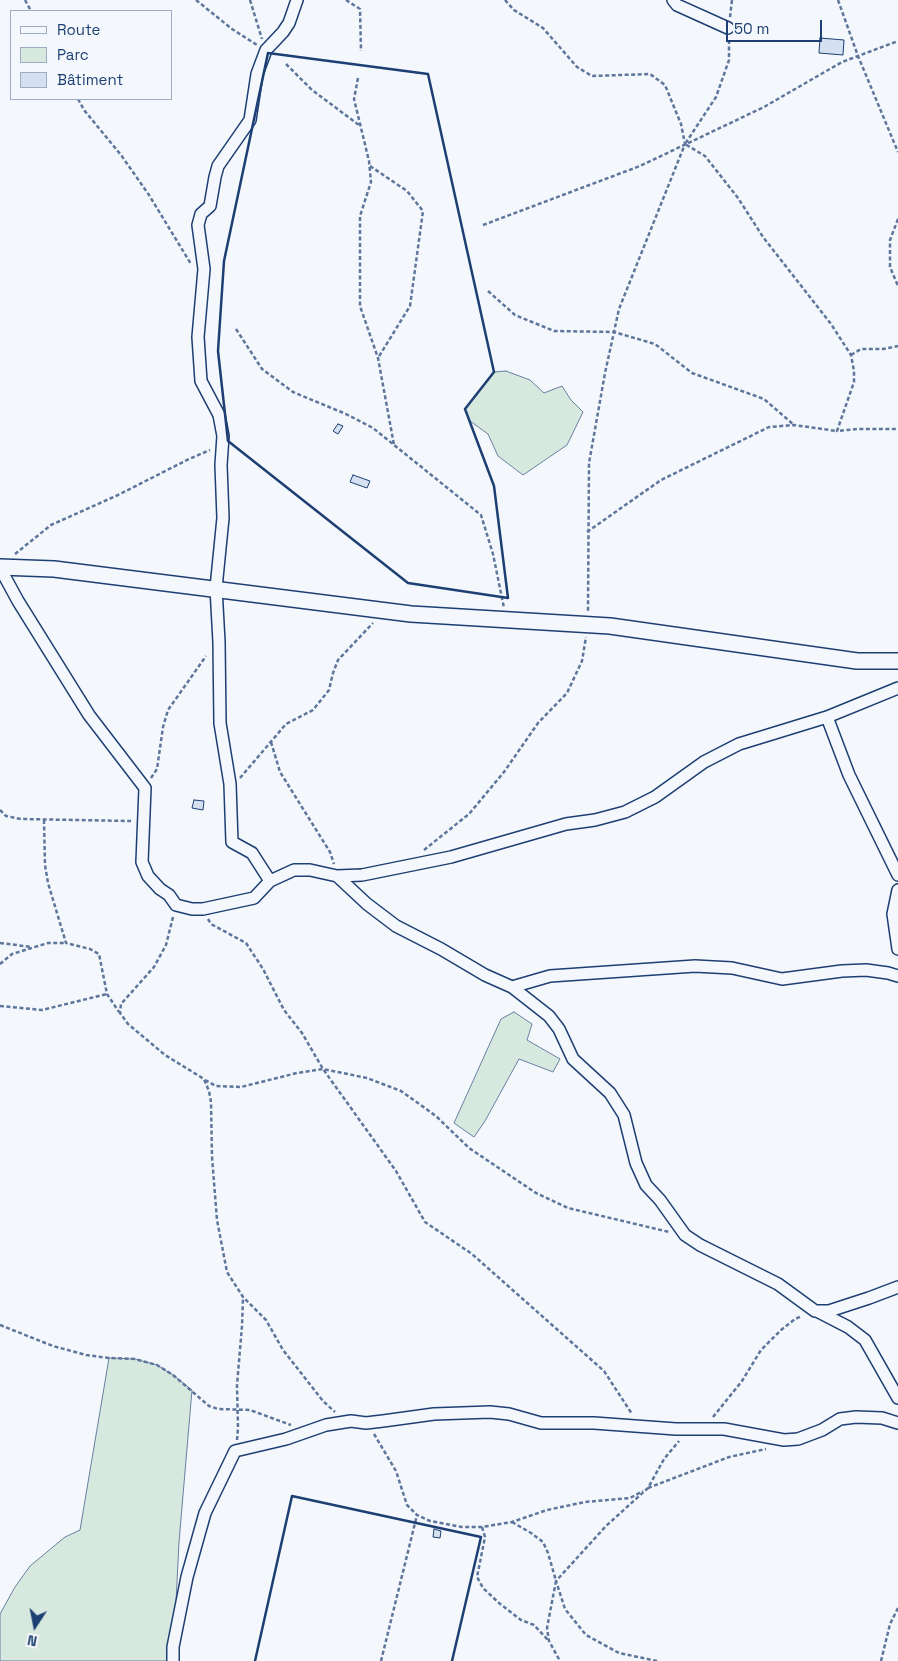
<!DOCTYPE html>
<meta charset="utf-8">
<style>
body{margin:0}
#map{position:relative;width:898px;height:1661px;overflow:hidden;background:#f4f7fb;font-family:"Space Grotesk",sans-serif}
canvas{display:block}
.legend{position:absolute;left:10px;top:10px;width:162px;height:90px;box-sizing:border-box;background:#f4f7fb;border:1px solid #9eadc5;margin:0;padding:6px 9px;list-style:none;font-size:15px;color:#1d3f73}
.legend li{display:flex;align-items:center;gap:10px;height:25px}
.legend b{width:25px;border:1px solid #9eadc5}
.north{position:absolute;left:10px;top:1601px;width:50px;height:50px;-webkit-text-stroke:4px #f4f7fb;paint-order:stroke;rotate:191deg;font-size:14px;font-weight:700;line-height:20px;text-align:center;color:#1d3f73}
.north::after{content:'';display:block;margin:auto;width:18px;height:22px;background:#1d3f73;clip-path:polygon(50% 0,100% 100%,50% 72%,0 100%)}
.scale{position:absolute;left:726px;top:20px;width:96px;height:22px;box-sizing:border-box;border:2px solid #1d3f73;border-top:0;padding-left:6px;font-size:15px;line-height:18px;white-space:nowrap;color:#1d3f73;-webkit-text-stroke:4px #f4f7fb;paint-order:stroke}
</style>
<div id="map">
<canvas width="898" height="1661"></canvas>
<ul class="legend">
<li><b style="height:6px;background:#f4f7fb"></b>Route</li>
<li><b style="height:14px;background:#d7e8df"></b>Parc</li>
<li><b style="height:14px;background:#d5e0f0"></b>Bâtiment</li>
</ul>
<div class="north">N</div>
<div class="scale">50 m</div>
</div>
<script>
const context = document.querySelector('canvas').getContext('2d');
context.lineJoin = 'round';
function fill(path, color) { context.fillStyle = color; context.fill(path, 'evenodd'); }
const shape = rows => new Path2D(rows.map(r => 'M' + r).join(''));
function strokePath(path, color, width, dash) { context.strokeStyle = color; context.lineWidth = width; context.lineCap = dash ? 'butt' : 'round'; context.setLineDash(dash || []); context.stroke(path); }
const green = shape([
 [506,371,530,380,544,393,562,386,571,400,583,412,567,445,523,475,498,456,488,434,470,421,465,409,494,372,506,371],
 [514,1012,532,1024,527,1040,560,1059,553,1072,519,1059,485,1121,474,1137,454,1123,501,1019,514,1012],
 [109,1358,135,1359,157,1365,173,1375,192,1390,179,1542,175,1622,170,1661,0,1661,0,1614,15,1587,30,1566,65,1537,80,1530,109,1358]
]);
fill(green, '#d7e8df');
strokePath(green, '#687fa3', 1);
const building = shape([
 [820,38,844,40,843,55,819,53,820,38],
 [338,424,343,426,338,434,333,431,338,424],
 [353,475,370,481,367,488,350,482,353,475],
 [194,800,204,801,203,810,192,808,194,800],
 [434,1529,441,1531,440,1538,433,1537,434,1529]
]);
fill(building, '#d5e0f0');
strokePath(building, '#1d3f73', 1);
const minor = shape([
 [673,0,677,5,728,28],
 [0,568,18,601,89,715,145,788,142,862,148,876,160,889,169,895,176,905,192,909,203,909,254,898,270,881,294,870,310,870,337,876,362,875,451,857,566,824,595,820,625,812,655,797,704,762,739,744,827,717,898,688],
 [827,717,849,775,898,875],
 [337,876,367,904,396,926,441,949,485,975,512,987,550,976,695,966,732,968,782,979,842,971,866,970,888,973,898,976],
 [270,881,252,853,232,842,230,784,220,723,219,642,216,588,223,518,221,465,223,436,219,415,201,381,198,337,204,269,198,225,201,214,210,206,215,177,218,166,250,120,257,74,266,50,283,32,289,23,297,0],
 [898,890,893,914,898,949],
 [512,987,549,1016,559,1029,573,1059,610,1093,624,1115,636,1163,646,1185,660,1200,685,1235,700,1245,778,1284,815,1311,829,1311,869,1298,898,1287],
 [817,1311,848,1327,865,1340,898,1398],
 [173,1661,173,1647,187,1577,205,1513,235,1451,286,1439,326,1425,351,1421,366,1423,383,1421,434,1414,490,1412,509,1414,541,1423,594,1423,676,1429,724,1429,784,1440,798,1439,822,1430,840,1419,856,1417,882,1418,898,1423]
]);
const tertiary = shape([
 [0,567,54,569,411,614,610,626,857,661,898,661]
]);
strokePath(minor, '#1d3f73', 14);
strokePath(tertiary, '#1d3f73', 18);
strokePath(shape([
 [25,0,31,11],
 [196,0,232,29,257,45],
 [250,0,262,39],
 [346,0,360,9,361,51],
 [505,0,514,10,543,28,577,67,592,76,650,74,665,85,681,124,685,144,619,309,605,373,589,463,588,611],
 [838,0,858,56,898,152],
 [730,17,732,0],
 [729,40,729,60,716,97,685,144,705,156,738,198,763,237,831,324,851,355,854,371,854,382,837,431,858,429,898,429],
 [286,64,312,90,359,125],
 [358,78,354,99,369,161,371,182,360,216,360,306,378,358,394,445],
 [78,99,84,110,121,155,149,195,191,264],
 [370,166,407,191,423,211,410,306,378,358],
 [898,219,890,240,890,267,898,286],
 [483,225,640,166,764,107,842,62,898,41],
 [488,291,515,315,554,331,614,332,655,344,692,373,764,399,794,425],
 [236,329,262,369,293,392,346,414,373,428,481,515,493,554,504,608],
 [851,355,861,349,883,349,898,346],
 [587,532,661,480,769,427,794,425,837,431],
 [15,554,51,525,118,495,189,459,210,450],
 [271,742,280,772,330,852,334,864],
 [151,778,157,769,163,727,168,710,206,656],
 [240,778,286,724,313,710,329,690,333,673,338,660,373,623],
 [0,810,6,816,21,819,131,821],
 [44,820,45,865,48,883,66,943,90,949,99,954,107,994,119,1012],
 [424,850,469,814,504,772,538,723,567,693,582,661,586,637],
 [173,917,166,945,154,967,121,1004,120,1013,128,1024,165,1055,204,1079,209,1091,211,1102,212,1157,217,1220,227,1272,243,1297,266,1320,283,1350,323,1401,335,1412],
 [208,919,211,924,246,943,263,969,284,1010,302,1033,323,1069,396,1171,425,1222,472,1254,604,1371,632,1414],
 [0,943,32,947],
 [0,964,12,954,48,943,66,943],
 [0,1006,42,1010,107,994],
 [205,1080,216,1086,241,1087,297,1073,323,1069,367,1078,401,1091,436,1116,469,1148,536,1193,568,1208,669,1232],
 [0,1325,53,1346,86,1355,109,1358,135,1359,157,1365,173,1375,209,1406,218,1409,250,1410,291,1425],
 [713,1417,742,1381,761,1350,781,1330,795,1319,802,1316],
 [374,1434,396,1471,407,1505,417,1515,430,1521,462,1527,482,1527,512,1522,547,1510,585,1502,630,1498,643,1491],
 [237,1440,238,1428,237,1385,242,1326,243,1297],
 [648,1488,729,1457,766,1449],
 [512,1522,531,1533,543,1542,548,1553,556,1581,547,1628,549,1641,560,1661],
 [482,1527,485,1537,477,1577,483,1588,499,1603,521,1620,534,1625,548,1640],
 [381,1661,417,1515],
 [657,1661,619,1653,586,1635,565,1609,556,1581,606,1526,648,1488,664,1459,679,1441],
 [881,1661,890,1624,898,1608]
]), '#5e769c', 2.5, [4, 2.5]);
strokePath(minor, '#f4f7fb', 11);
strokePath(tertiary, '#f4f7fb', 15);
strokePath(shape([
 [268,53,428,74,494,372,465,409,494,486,508,598,408,583,228,441,218,351,224,261,268,53],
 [255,1661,292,1496,481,1537,452,1661]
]), '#1d3f73', 2.5);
</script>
